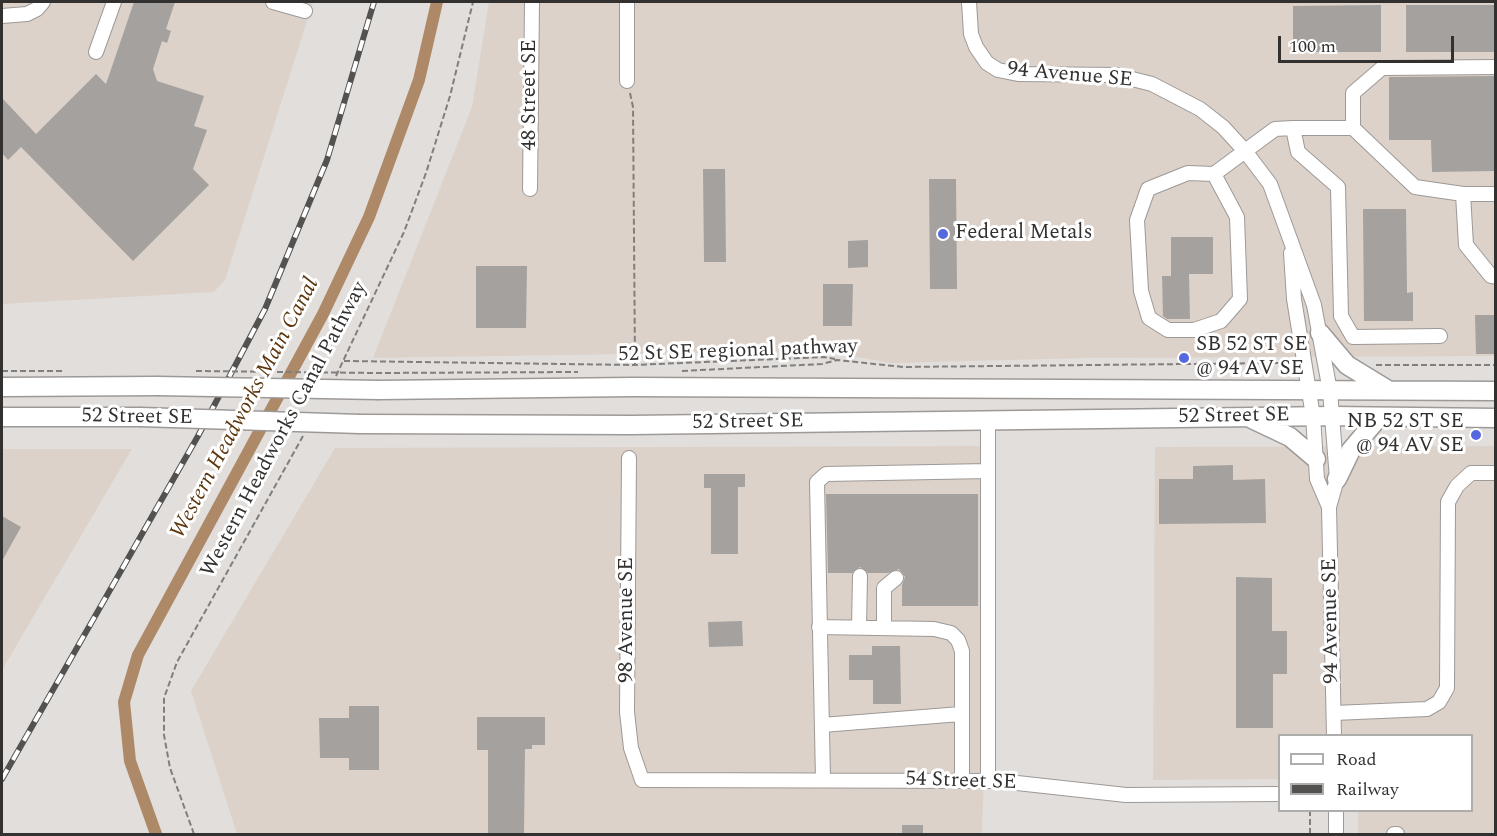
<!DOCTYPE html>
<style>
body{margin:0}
#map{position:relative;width:1497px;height:836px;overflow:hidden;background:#e1dedb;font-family:Spectral,serif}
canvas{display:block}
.frame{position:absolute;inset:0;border:3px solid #323130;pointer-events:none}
.legend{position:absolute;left:1278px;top:734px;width:195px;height:78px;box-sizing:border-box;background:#fff;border:2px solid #adadac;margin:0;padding:8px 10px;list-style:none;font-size:18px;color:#323130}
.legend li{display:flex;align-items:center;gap:12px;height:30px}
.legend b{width:30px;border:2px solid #adadac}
.scale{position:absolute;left:1278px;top:36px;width:176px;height:27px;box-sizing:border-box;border:3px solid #323130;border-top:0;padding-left:8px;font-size:18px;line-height:21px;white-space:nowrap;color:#323130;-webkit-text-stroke:4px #fff;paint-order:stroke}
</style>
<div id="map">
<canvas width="1497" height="836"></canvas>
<div class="frame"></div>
<ul class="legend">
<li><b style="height:8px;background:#fff"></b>Road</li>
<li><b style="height:8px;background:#535250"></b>Railway</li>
</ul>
<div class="scale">100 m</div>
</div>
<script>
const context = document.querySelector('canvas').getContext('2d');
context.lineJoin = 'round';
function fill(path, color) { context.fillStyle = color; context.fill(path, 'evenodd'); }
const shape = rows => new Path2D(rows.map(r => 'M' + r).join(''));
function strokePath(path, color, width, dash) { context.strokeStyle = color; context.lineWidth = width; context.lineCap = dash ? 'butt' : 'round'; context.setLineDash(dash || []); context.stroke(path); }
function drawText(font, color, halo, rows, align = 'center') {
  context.font = font + ' Spectral,serif'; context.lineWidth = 6; context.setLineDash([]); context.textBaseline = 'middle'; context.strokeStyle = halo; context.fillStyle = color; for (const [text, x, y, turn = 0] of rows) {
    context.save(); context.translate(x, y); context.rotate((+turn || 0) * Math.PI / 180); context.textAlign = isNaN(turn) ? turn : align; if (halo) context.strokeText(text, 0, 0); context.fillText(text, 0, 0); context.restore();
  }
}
fill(shape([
 [2,2,313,2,225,280,214,292,2,304],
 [489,2,1495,2,1495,356,1084,358,893,363,819,351,373,358,472,107],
 [994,446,982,834,237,834,191,691,335,448],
 [1495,446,1495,834,1358,834,1358,811,1472,810,1472,736,1280,736,1279,779,1153,780,1155,447],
 [2,449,132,449,2,670]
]), '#dcd2ca');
strokePath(shape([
 [156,834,130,761,124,702,138,655,323,314,369,217,419,80,437,2]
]), '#ae8968', 12);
fill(shape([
 [134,2,175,2,166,29,171,31,167,43,162,41,153,69,157,81,204,96,194,126,207,130,193,169,209,185,133,261,21,147,8,160,2,153,2,98,36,134,96,74,106,84],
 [1381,5,1381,52,1293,52,1293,6],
 [1406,5,1496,5,1496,52,1406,52],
 [1496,76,1496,171,1432,172,1431,140,1389,140,1389,77],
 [703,169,725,169,726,262,704,262],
 [929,179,956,179,957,289,930,289],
 [1363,209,1406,209,1407,293,1413,292,1413,321,1364,321],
 [1171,237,1213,237,1213,274,1189,274,1190,319,1167,319,1163,316,1162,276,1171,276],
 [868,240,868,267,848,268,848,241],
 [476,266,527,266,526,328,476,328],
 [823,284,853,284,852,326,823,326],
 [1475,315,1496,315,1496,354,1476,354],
 [1233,465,1233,480,1265,479,1266,523,1159,524,1159,479,1193,479,1193,466],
 [704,474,745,474,745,487,738,487,738,554,711,554,711,488,704,488],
 [826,494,978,494,978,606,902,606,902,585,905,577,899,569,888,573,868,573,860,567,852,573,828,573],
 [2,516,21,527,2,561],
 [1236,577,1272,578,1272,631,1287,631,1287,674,1273,674,1273,728,1236,728],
 [742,621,743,646,709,647,708,622],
 [872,646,900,646,901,704,873,704,873,680,849,680,849,655,872,655],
 [349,706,379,706,379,770,349,770,349,758,320,758,319,718,349,718],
 [477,717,545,717,545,745,532,745,532,749,525,749,524,834,488,834,488,750,477,750],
 [902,825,923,825,923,834,902,834]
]), '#a4a19e');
const minor = shape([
 [273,2,305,11],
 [969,2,971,34,976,47,987,63,998,70,1018,74,1116,75,1152,84,1200,109,1223,127,1245,151,1270,184,1314,305,1330,391,1337,479,1329,507,1334,736],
 [2,16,27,14,37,9,43,2],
 [96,52,114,2],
 [627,81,627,2],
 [1293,128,1353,128,1415,187,1463,194,1466,245,1491,276,1496,277],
 [1353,128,1353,93,1382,68,1496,67],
 [1214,174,1188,173,1148,189,1137,220,1141,291,1149,318,1168,330,1194,330,1221,321,1240,299,1237,217,1214,174,1275,129,1293,128,1298,152,1338,187,1341,316,1353,337,1440,336],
 [530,189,532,2],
 [1463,194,1496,194],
 [1291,253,1294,299,1313,416,1317,479,1329,507],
 [629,458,627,712,631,748,642,780,999,781,1126,795,1280,794],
 [819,627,934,629,951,633,958,640,962,651,962,780],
 [859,627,860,576],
 [884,627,884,588,896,578],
 [1334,713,1427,709,1439,702,1447,688,1448,502,1457,486,1471,473,1496,473],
 [822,725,961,714],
 [823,780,817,482,826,474,988,471,988,420],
 [988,781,988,471],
 [1336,810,1336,834],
 [1394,834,1397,834]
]);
const major = shape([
 [1320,333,1347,365,1388,390],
 [2,387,157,386],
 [379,390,632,387,1496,391],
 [2,417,140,417],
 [1252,419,1290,437,1316,459],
 [360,424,632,425,1333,416,1496,418],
 [1337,479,1351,450,1379,417]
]);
strokePath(minor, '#9d9997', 16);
strokePath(major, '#9d9997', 21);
strokePath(shape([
 [630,93,633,107,635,365],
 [344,361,635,365,824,357,835,359],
 [1376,365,1496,365],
 [2,371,62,371],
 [682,371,822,364,837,360,903,367,1280,363],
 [376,373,578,372],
 [336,376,404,232,426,173,450,96,473,2],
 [1310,810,1310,834],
 [194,834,170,768,164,735,164,698,177,662,303,436]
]), '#817f7e', 2, [6, 3]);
strokePath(minor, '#fff', 14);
strokePath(major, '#fff', 18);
const rail = shape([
 [2,779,198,436,265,309,327,160,374,2]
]);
strokePath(rail, '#535250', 6);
strokePath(rail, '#fff', 4, [11]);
const majorBridge = shape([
 [157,386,379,390],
 [140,417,360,424]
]);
strokePath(majorBridge, '#9d9997', 21, []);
strokePath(shape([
 [196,371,376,373]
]), '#817f7e', 2, [6, 3]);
strokePath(majorBridge, '#fff', 18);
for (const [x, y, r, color] of [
 [943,234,6,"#5568de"],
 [1184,358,6,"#5568de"],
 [1476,435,6,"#5568de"]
]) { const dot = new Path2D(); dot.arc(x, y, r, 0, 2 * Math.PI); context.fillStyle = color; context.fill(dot); strokePath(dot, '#fff', 2); }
drawText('21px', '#323130', '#fff', [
 ["94 Avenue SE",1070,76,5],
 ["48 Street SE",531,95,-90],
 ["52 St SE regional pathway",738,352,-2],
 ["52 Street SE",1234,417,-1],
 ["52 Street SE",137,418,1],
 ["52 Street SE",748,423,-1],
 ["Western Headworks Canal Pathway",285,430,-62],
 ["98 Avenue SE",628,620,-90],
 ["94 Avenue SE",1332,621,-91],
 ["54 Street SE",961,782,2]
]);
drawText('21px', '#323130', '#fff', [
 ["Federal Metals",955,234],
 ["SB 52 ST SE",1196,346],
 ["@ 94 AV SE",1196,370],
 ["NB 52 ST SE",1464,423,"right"],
 ["@ 94 AV SE",1464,447,"right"]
], 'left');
drawText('italic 22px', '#5c360e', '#fff', [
 ["Western Headworks Main Canal",246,409,-62]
]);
</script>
